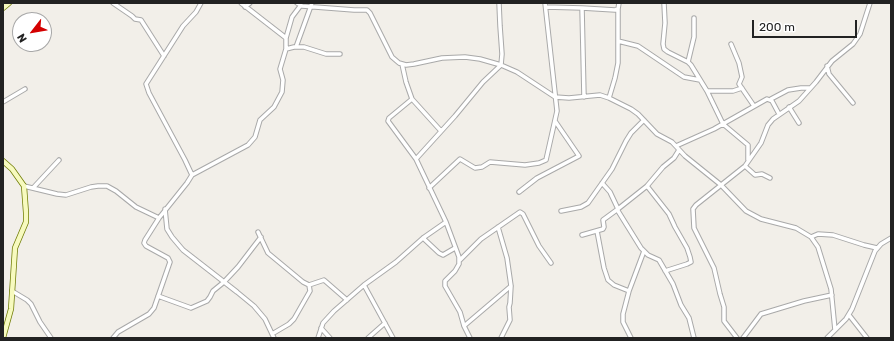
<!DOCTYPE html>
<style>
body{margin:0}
#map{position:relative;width:894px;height:341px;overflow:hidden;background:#f2efe9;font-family:Rubik,sans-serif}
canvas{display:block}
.frame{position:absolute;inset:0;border:4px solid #222;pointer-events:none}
.north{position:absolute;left:12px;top:12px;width:40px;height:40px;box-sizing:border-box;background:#fff;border:1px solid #a7a7a7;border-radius:50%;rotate:239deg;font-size:11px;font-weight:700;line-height:16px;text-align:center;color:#222}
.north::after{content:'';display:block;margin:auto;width:14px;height:18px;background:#d40000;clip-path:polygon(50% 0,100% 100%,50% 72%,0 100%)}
.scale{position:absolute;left:752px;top:20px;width:105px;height:18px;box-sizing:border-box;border:2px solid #222;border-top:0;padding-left:5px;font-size:12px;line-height:14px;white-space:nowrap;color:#222;-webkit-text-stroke:3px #fff;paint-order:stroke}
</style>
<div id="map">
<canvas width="894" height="341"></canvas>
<div class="frame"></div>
<div class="north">N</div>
<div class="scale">200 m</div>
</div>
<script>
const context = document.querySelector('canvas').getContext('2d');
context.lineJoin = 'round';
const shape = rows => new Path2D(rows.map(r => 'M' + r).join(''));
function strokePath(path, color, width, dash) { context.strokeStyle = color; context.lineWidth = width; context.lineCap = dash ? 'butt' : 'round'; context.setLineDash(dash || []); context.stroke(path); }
const street = shape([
 [113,3,132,16,135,19,141,20,164,56],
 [241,3,286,38],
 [297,3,302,6,354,10,367,10,370,13,392,57,399,63,406,65,414,64,442,58,465,57,480,59,501,65,517,72,555,97,569,98,600,95,609,98,631,109,638,114,657,134,672,142,685,156,721,185,746,211,761,219,796,228,811,237,818,247,831,289,835,330,827,338],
 [664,3,665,23,663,44,664,49,668,52,688,62,691,65,707,91,723,124],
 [245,7,250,3],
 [546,7,582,8,615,10,618,9,619,3],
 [582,8,584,97],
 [618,41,638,46,684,77,700,80],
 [731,44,739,63,742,77,739,84,754,106],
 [296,47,312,3],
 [286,49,294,47,304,47,326,54,340,54],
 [688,62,694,37,694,18],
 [402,64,406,82,412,99,441,131],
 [827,66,829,74,853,103],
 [707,91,733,91,742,88],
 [609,98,615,78,618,63,618,9],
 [412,99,389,118,388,121,416,159],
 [771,99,788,90,801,88,810,88],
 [3,102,25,89],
 [789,107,799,123],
 [723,124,748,145,748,160],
 [676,146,714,129,767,99,772,101,779,114],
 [679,150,674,158,663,167,647,186,618,209,618,211,641,248,648,255,659,260,673,284,681,305,689,318,694,338],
 [745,166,755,175,762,174,770,178],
 [192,175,248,145,255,137,260,120,274,107,282,92,283,80,280,69,286,49,286,38,292,17,301,5],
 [602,183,610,192,618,209],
 [24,186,57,194,66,195,91,187,98,186,107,186,116,191,136,207,159,218],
 [647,186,669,214,675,227,687,248,690,257,691,262,687,264,665,271],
 [33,188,59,160],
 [429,188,460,159,475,168,482,167,490,162,525,165,539,163,546,160,557,111,545,3],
 [519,192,537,178,579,156,555,121],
 [165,209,167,229,172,237,183,250,237,292,254,306,265,319,274,338],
 [561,211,581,207,588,203,612,169,626,141,631,133,644,120],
 [498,227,507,258,511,286,510,303,509,307,510,320,501,338],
 [597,231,604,268,608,280,614,285,629,291],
 [258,232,268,253,303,282,309,285,324,280,347,300],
 [582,235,603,229,604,227,603,220,618,209],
 [811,237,818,234,833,235,864,245,877,248],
 [423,238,439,253,443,255,455,248],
 [460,260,481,239,520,212,523,214,539,246,551,263],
 [364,285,393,338],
 [12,291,27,300,31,304,40,322,51,338],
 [158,296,191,308,207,301,210,297,213,291,224,282,238,267,261,237],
 [849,315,867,338],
 [464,326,511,286],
 [321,328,330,338],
 [835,330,846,319,852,309,875,251,881,244,891,238],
 [272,334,289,324,294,319,310,291,309,285],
 [113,338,118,332,149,314,154,308,170,262,168,258,146,246,144,243,145,240,159,218,187,183,192,175,185,160,149,93,146,84,183,26,196,12,201,3],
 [318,338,323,323,334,311,364,285,396,262,423,238,446,222],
 [368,338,385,323],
 [470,338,464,326,460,312,445,286,445,281,455,271,459,264,459,257,446,222,416,159,455,116,483,82,501,65,502,54,500,26,499,3],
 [631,338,623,322,623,314,629,291,644,251],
 [737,338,724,321,724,307,720,294,714,268,694,228,693,209,696,205,745,166,761,143,768,125,773,119,799,101,816,82,832,61,853,44,860,34,870,3],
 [743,338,761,314,804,301,832,295]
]);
const secondary = shape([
 [3,8,9,3],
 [3,161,12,169,24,186,26,213,26,222,15,248,11,309,3,338]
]);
strokePath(street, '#a9a9a9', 5.5);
strokePath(secondary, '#707d05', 6);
strokePath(street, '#fff', 3.5);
strokePath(secondary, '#f7fabf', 4.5);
</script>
